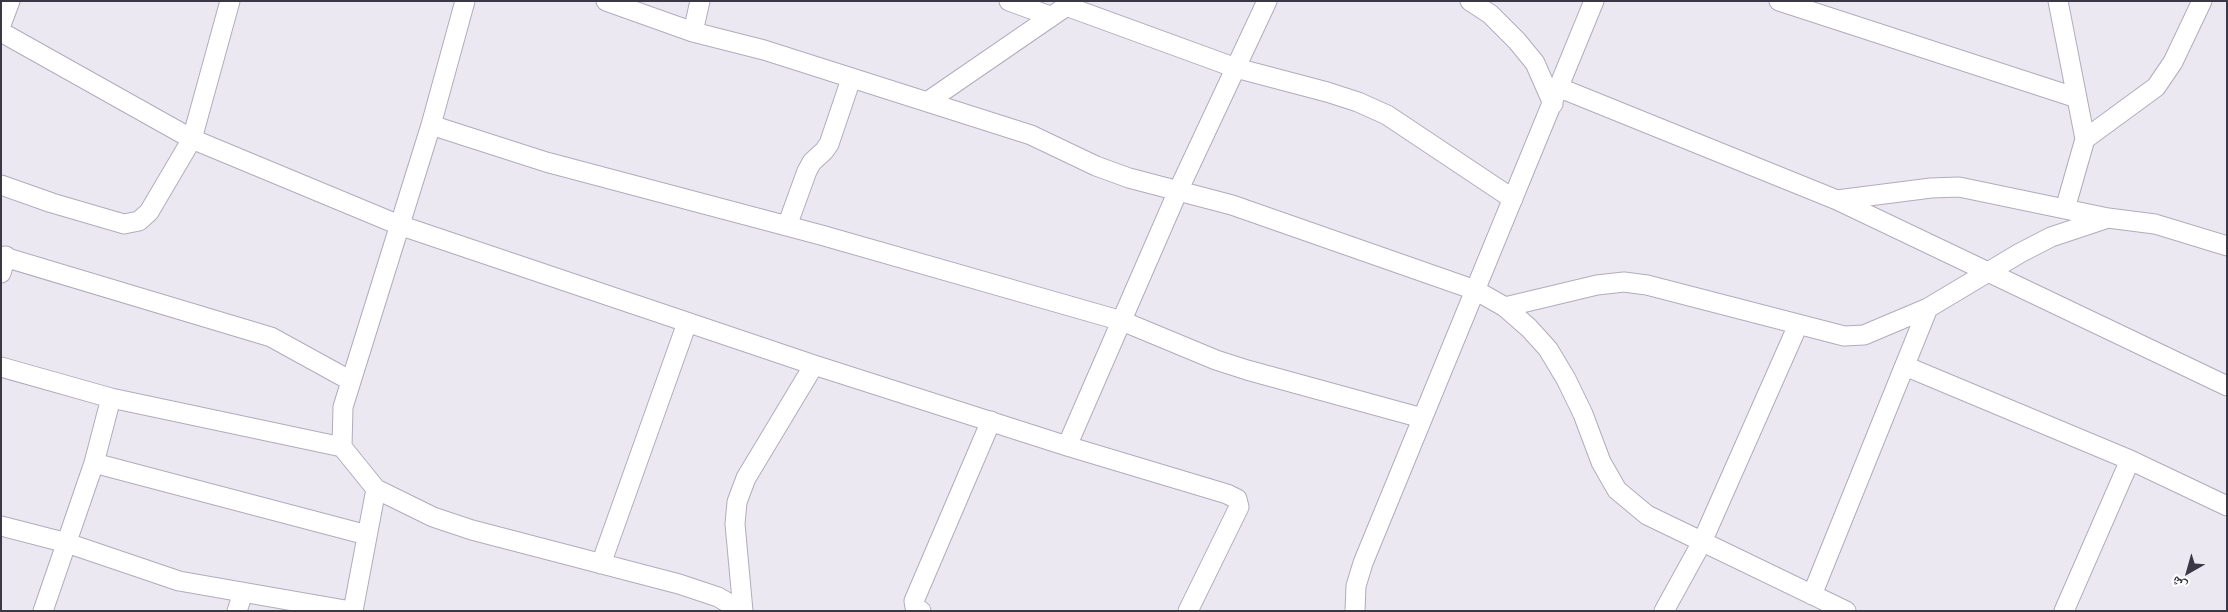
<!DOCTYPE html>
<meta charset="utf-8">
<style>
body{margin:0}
#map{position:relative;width:2228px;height:612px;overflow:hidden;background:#ebe8f2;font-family:"Space Grotesk","Noto Naskh Arabic",sans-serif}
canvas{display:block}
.frame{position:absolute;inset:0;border:2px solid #3b3845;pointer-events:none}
.north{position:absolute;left:2163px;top:547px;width:50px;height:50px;-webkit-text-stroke:4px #fff;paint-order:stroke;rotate:218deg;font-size:14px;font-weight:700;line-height:20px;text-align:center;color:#3b3845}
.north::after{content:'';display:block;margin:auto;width:18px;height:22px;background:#3b3845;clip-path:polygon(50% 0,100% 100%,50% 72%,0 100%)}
</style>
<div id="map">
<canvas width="2228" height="612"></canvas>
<div class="frame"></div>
<div class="north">ش</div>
</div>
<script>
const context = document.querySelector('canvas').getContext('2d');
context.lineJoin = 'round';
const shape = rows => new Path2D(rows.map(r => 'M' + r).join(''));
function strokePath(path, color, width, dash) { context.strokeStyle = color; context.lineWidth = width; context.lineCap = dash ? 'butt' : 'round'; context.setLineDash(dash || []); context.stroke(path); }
const minor = shape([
 [465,1,431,125,343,407,342,447,376,489,433,517,472,530,679,584,718,597,742,611],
 [606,1,693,32,764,50,1031,135,1096,166,1129,178,1232,205,1475,290,1505,307,1529,328,1548,349,1566,379,1583,414,1601,462,1617,490,1647,515,1846,611],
 [1009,1,1050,16],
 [1470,1,1490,14,1517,41,1535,63,1553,104],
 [1779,1,2077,98],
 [2058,1,2085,139,2065,209],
 [1066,6,1236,68,1327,92,1358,102,1387,115,1513,199],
 [1,25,10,1],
 [1,32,192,139,399,225,814,365,1067,446,1227,494,1237,499,1239,507,1188,611],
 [693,32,700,1],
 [1560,88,1837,200,2227,386],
 [927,102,1074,1],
 [431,125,546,162,821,235,1122,321,1216,360,1247,370,1422,418],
 [2085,139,2156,87,2173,62,2202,1],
 [1,185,52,203,124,224,139,221,149,212,192,139,230,1],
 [1837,200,1931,188,1959,187,2108,218,2155,224,2227,246],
 [787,226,807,171,812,162,824,151,829,144,851,79],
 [1,256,271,337,351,381],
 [1,273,6,256],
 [1505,307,1597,285,1624,282,1647,285,1844,336,1864,335,1928,308,2020,253,2051,237,2108,218],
 [1905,366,2130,460,2227,506],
 [1,367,111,398,342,447],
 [1067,446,1178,191,1267,1],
 [94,463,367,535],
 [1,526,67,543,179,581,351,611],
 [601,564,687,323],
 [1812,595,1928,308],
 [43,611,94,463,111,398],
 [237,611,243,593],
 [353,611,376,489],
 [743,611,735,524,737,502,746,478,814,365],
 [921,611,915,607,914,601,991,421],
 [1355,611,1356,586,1363,563,1594,1],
 [1664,611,1702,542,1798,325],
 [2064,611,2130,460]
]);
strokePath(minor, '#b1acbc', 21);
strokePath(minor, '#fff', 19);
</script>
